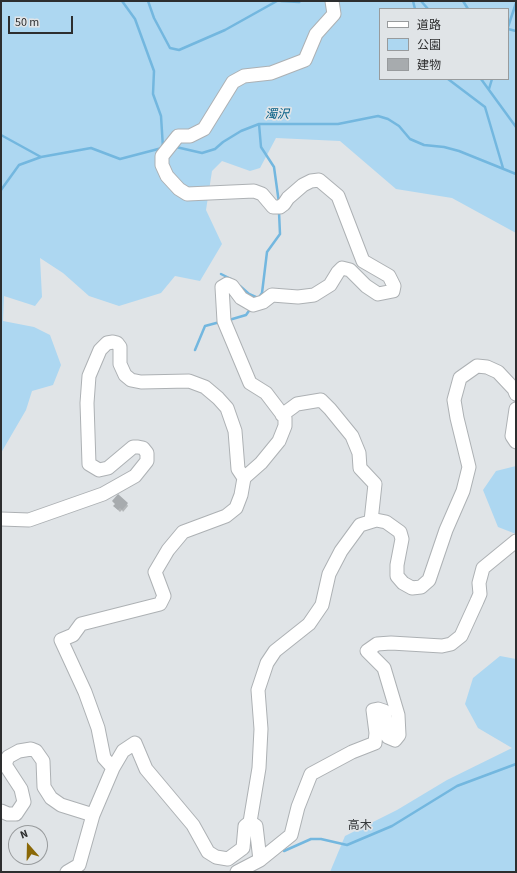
<!DOCTYPE html>
<meta charset="utf-8">
<style>
body{margin:0}
#map{position:relative;width:517px;height:873px;overflow:hidden;background:#e0e4e7;font-family:"Source Sans 3","Noto Sans JP",sans-serif}
canvas{display:block}
.frame{position:absolute;inset:0;border:2px solid #2d2e2f;pointer-events:none}
.legend{position:absolute;left:379px;top:8px;width:130px;height:72px;box-sizing:border-box;background:#e0e4e7;border:1px solid #989b9d;margin:0;padding:5px 7px;list-style:none;font-size:12px;color:#2d2e2f}
.legend li{display:flex;align-items:center;gap:8px;height:20px}
.legend b{width:20px;border:1px solid #989b9d}
.north{position:absolute;left:8px;top:825px;width:40px;height:40px;box-sizing:border-box;background:#e0e4e7;border:1px solid #989b9d;border-radius:50%;rotate:340deg;font-size:11px;font-weight:700;line-height:16px;text-align:center;color:#2d2e2f}
.north::after{content:'';display:block;margin:auto;width:14px;height:18px;background:#8a6807;clip-path:polygon(50% 0,100% 100%,50% 72%,0 100%)}
.scale{position:absolute;left:8px;top:16px;width:65px;height:18px;box-sizing:border-box;border:2px solid #2d2e2f;border-top:0;padding-left:5px;font-size:12px;line-height:14px;white-space:nowrap;color:#2d2e2f;-webkit-text-stroke:3px #e0e4e7;paint-order:stroke}
</style>
<div id="map">
<canvas width="517" height="873"></canvas>
<div class="frame"></div>
<ul class="legend">
<li><b style="height:5px;background:#fff"></b>道路</li>
<li><b style="height:11px;background:#add7f1"></b>公園</li>
<li><b style="height:11px;background:#a7abae"></b>建物</li>
</ul>
<div class="north">N</div>
<div class="scale">50 m</div>
</div>
<script>
const context = document.querySelector('canvas').getContext('2d');
context.lineJoin = 'round';
function fill(path, color) { context.fillStyle = color; context.fill(path, 'evenodd'); }
const shape = rows => new Path2D(rows.map(r => 'M' + r).join(''));
function strokePath(path, color, width, dash) { context.strokeStyle = color; context.lineWidth = width; context.lineCap = dash ? 'butt' : 'round'; context.setLineDash(dash || []); context.stroke(path); }
function drawText(font, color, halo, rows, align = 'center') {
  context.font = font + ' "Source Sans 3","Noto Sans JP",sans-serif'; context.lineWidth = 3.5; context.setLineDash([]); context.textBaseline = 'middle'; context.strokeStyle = halo; context.fillStyle = color; for (const [text, x, y, turn = 0] of rows) {
    context.save(); context.translate(x, y); context.rotate((+turn || 0) * Math.PI / 180); context.textAlign = isNaN(turn) ? turn : align; if (halo) context.strokeText(text, 0, 0); context.fillText(text, 0, 0); context.restore();
  }
}
fill(shape([
 [1,1,516,1,516,233,452,198,396,189,340,141,276,138,260,168,250,171,222,161,212,171,206,210,222,244,200,281,175,276,161,293,119,306,89,296,63,273,40,258,42,297,35,306,4,296,3,321,34,327,50,335,61,365,53,385,32,391,26,410,1,453],
 [380,9,508,9,508,79,380,79],
 [516,466,516,534,498,527,483,490,496,471],
 [500,656,516,659,516,872,330,872,345,836,397,810,447,780,512,748,478,728,465,704,473,678]
]), '#add7f1');
fill(shape([
 [127,504,128,506,123,512,122,510,120,512,114,506]
]), '#0003');
strokePath(shape([
 [122,1,135,19,154,71,153,94,161,116,163,148],
 [148,1,154,18,170,48,179,50,225,30,277,1],
 [281,1,299,2,300,1],
 [413,1,415,9],
 [421,1,428,9],
 [463,1,468,9],
 [508,27,516,3],
 [508,29,516,31],
 [448,79,485,107,503,168],
 [481,79,516,127],
 [489,89,492,79],
 [259,124,261,147,274,167,279,203],
 [1,135,41,157,91,148,120,159,162,148],
 [176,147,202,153,215,149,223,142,241,131,259,124,338,124,378,116,388,119,399,126,410,139,424,145,444,147,459,151,516,174],
 [1,190,19,165,41,157],
 [221,274,231,279],
 [240,286,249,294,258,298],
 [258,299,262,293,267,252,280,234,279,212],
 [229,320,246,315,251,308],
 [195,350,205,326,220,322],
 [284,851,311,839,321,839,347,845,392,826,457,786,516,764]
]), '#73b7df', 2.5);
fill(shape([
 [118,494,128,503,122,510,120,508,118,510,113,506,115,504,112,501]
]), '#a7abae');
const minor = shape([
 [516,409,512,436,516,442],
 [282,415,297,404,321,400,330,409,352,436,359,453,360,468,375,484,371,521],
 [1,519,29,520,103,494,135,476,147,461,147,453,143,448,138,447,133,447,108,468,99,470,89,464,87,403,89,376,100,350,107,343,113,342,117,343,120,347,120,364,125,375,131,380,141,382,189,381,205,387,218,398,227,408,235,431,238,469,244,478],
 [113,768,104,758,98,728,85,692,61,640,73,635,81,624,160,604,164,596,155,572,168,550,183,532,226,516,236,508,241,495,244,478,261,463,279,441,285,426,285,418,266,393,250,383,224,321,222,287,227,284,232,286,241,298,253,305,263,302,272,295,298,297,314,295,330,285,338,272,342,268,350,270,366,286,378,294,393,291,394,286,389,276,363,261,338,196,319,180,311,181,303,185,288,198,284,204,280,207,273,207,262,194,254,191,187,194,179,189,167,176,162,165,162,156,178,136,190,136,204,129,233,82,244,76,271,73,305,60,316,34,334,14,332,1],
 [1,811,8,814,16,814,24,802,21,789,6,766,6,762,8,757,19,751,31,749,36,751,43,761,44,787,51,798,61,805,93,815],
 [260,860,291,835,298,807,311,774,352,752,375,743,376,733,373,710,378,709,384,711,388,737,395,740,399,735,398,715,384,668,367,651,377,644,391,643,442,646,451,644,461,636,477,601,480,594,479,583,483,568,516,541],
 [67,872,79,865,93,815,113,768,123,751,135,743,146,769,193,825,208,852,216,857,228,859,243,848,245,826,250,822,259,768,261,729,258,690,267,663,275,651,309,624,322,605,329,574,341,551,360,525,376,520,386,522,400,532,402,539,397,565,397,576,403,583,412,588,421,587,429,580,446,530,463,491,469,467,457,418,454,400,460,378,477,366,487,367,498,372,514,389,516,394],
 [237,872,260,860,256,826,250,822]
]);
strokePath(minor, '#adb1b4', 15);
strokePath(minor, '#fff', 13);
drawText('italic 12px', '#035d84', '#e0e4e7', [
 ["濁沢",277,115]
]);
drawText('12px', '#36393b', '#e0e4e7', [
 ["高木",360,826]
]);
</script>
